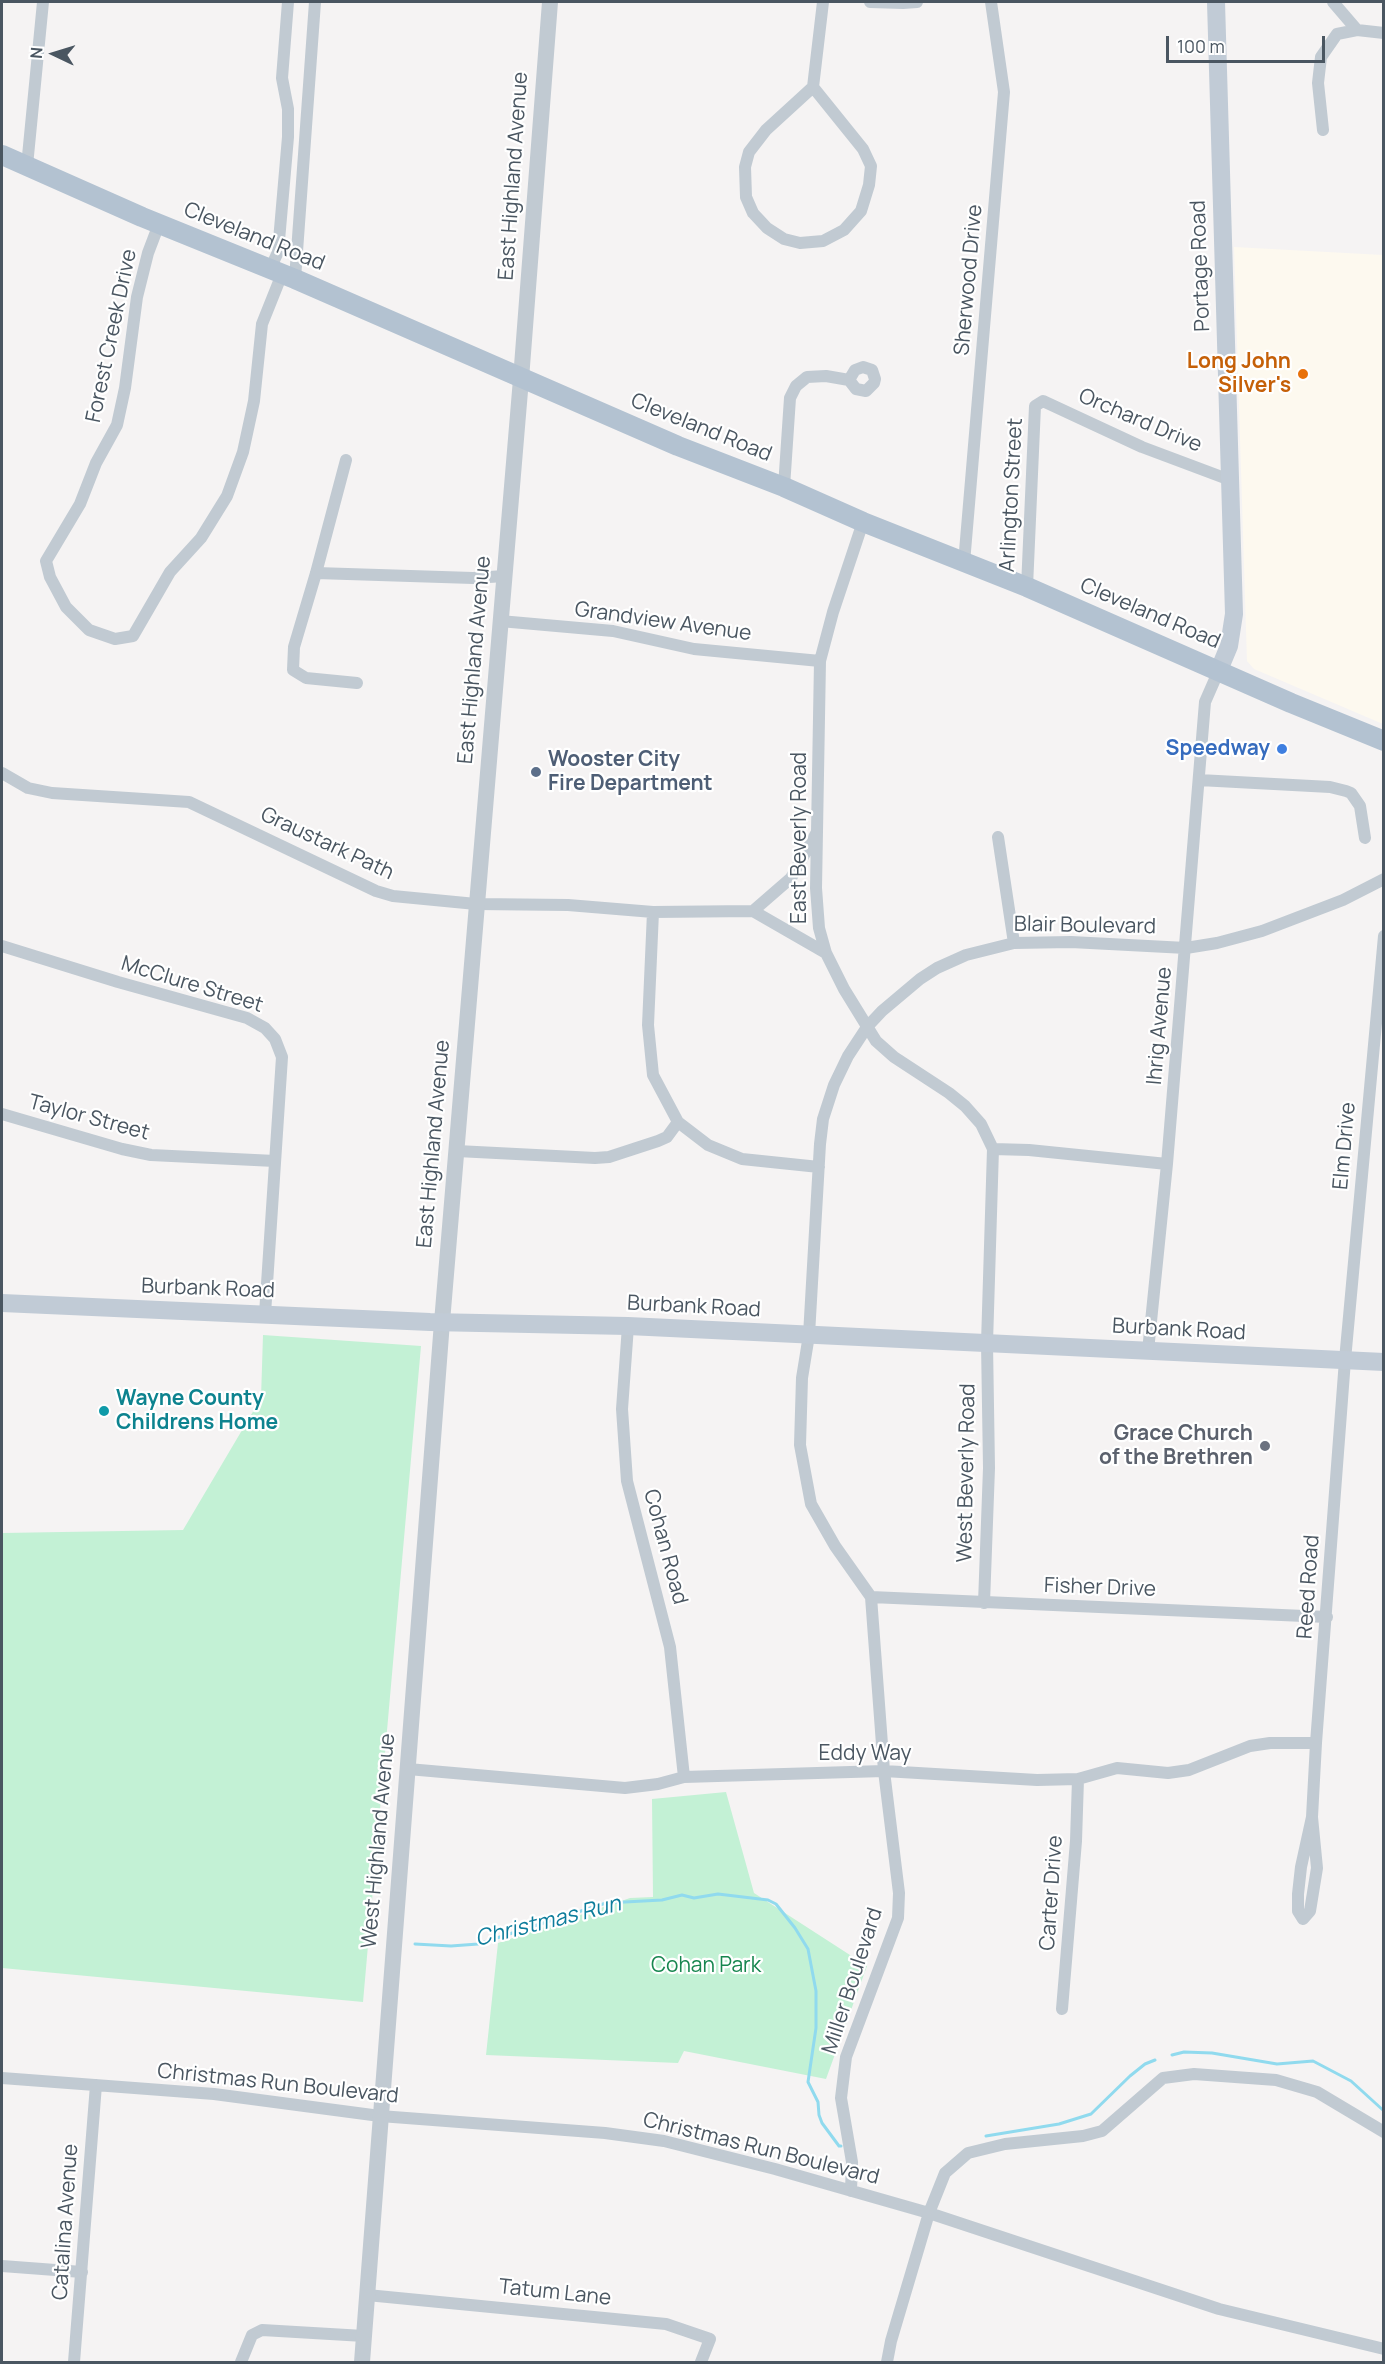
<!DOCTYPE html>
<style>
body{margin:0}
#map{position:relative;width:1385px;height:2364px;overflow:hidden;background:#f5f3f3;font-family:Manrope,sans-serif}
canvas{display:block}
.frame{position:absolute;inset:0;border:3px solid #4a5661;pointer-events:none}
.north{position:absolute;left:24px;top:24px;width:60px;height:60px;-webkit-text-stroke:4px #fff;paint-order:stroke;rotate:274deg;font-size:16px;font-weight:700;line-height:24px;text-align:center;color:#4a5661}
.north::after{content:'';display:block;margin:auto;width:21px;height:27px;background:#4a5661;clip-path:polygon(50% 0,100% 100%,50% 72%,0 100%)}
.scale{position:absolute;left:1166px;top:36px;width:159px;height:27px;box-sizing:border-box;border:3px solid #4a5661;border-top:0;padding-left:8px;font-size:18px;line-height:21px;white-space:nowrap;color:#4a5661;-webkit-text-stroke:4px #fff;paint-order:stroke}
</style>
<div id="map">
<canvas width="1385" height="2364"></canvas>
<div class="frame"></div>
<div class="north">N</div>
<div class="scale">100 m</div>
</div>
<script>
const context = document.querySelector('canvas').getContext('2d');
context.lineJoin = 'round';
function fill(path, color) { context.fillStyle = color; context.fill(path, 'evenodd'); }
const shape = rows => new Path2D(rows.map(r => 'M' + r).join(''));
function strokePath(path, color, width, dash) { context.strokeStyle = color; context.lineWidth = width; context.lineCap = dash ? 'butt' : 'round'; context.setLineDash(dash || []); context.stroke(path); }
function drawText(font, color, halo, rows, align = 'center') {
  context.font = font + ' Manrope,sans-serif'; context.lineWidth = 4.5; context.setLineDash([]); context.textBaseline = 'middle'; context.strokeStyle = halo; context.fillStyle = color; for (const [text, x, y, turn = 0] of rows) {
    context.save(); context.translate(x, y); context.rotate((+turn || 0) * Math.PI / 180); context.textAlign = isNaN(turn) ? turn : align; if (halo) context.strokeText(text, 0, 0); context.fillText(text, 0, 0); context.restore();
  }
}
fill(shape([
 [1234,247,1383,255,1383,724,1254,669,1247,661]
]), '#fdf9ef');
fill(shape([
 [263,1335,421,1346,363,2002,2,1968,2,1533,183,1530,261,1398],
 [726,1792,754,1893,867,1966,826,2079,684,2051,678,2063,486,2055,498,1943,630,1898,653,1897,652,1799]
]), '#c3f1d5');
strokePath(shape([
 [415,1944,451,1946,478,1944,606,1903,662,1900,682,1895,694,1898,718,1894,768,1900,776,1904,795,1928,808,1949,816,1991,816,2028,808,2082,818,2102,819,2115,822,2123,839,2146,841,2146],
 [1172,2055,1184,2052,1212,2053,1277,2064,1313,2061,1351,2081,1384,2111],
 [986,2136,1059,2124,1091,2114,1130,2076,1145,2064,1155,2060]
]), '#90daee', 3);
strokePath(shape([
 [870,2,903,3,917,2],
 [1333,2,1357,30,1384,33],
 [813,87,863,149,871,166,869,185,861,211,844,230,823,241,800,243,784,239,767,228,753,213,746,197,745,167,749,152,766,130,813,87],
 [813,87,823,2],
 [1323,130,1318,83,1321,57,1337,34,1357,30],
 [27,166,43,2],
 [159,224,148,253,137,297,125,388,117,425,96,463,80,504,46,561,50,577,66,607,89,630,115,639,133,636,170,572,201,538,227,496,243,452,254,401,262,324,282,274],
 [270,269,278,252,288,137,288,109,282,78,288,2],
 [295,279,315,2],
 [346,460,316,573,294,647,293,670,306,678,357,683],
 [784,487,790,398,796,386,807,377,826,376,849,380,856,389,866,391,874,383,875,379,872,370,863,367,855,370,849,380],
 [863,522,833,612,820,661,816,888,819,928,826,953,844,989,876,1041,894,1057,949,1093,965,1106,981,1124,993,1149,987,1343,989,1468,984,1603],
 [964,563,1004,92,991,2],
 [316,573,473,578,505,576],
 [1027,587,1035,406,1043,401,1142,447,1230,480],
 [500,621,613,631,694,649,820,661],
 [2,773,28,788,52,793,189,802,376,891,393,896,476,904,568,905,653,912,753,911,791,878,817,832],
 [1199,780,1330,787,1346,791,1351,793,1360,806,1365,838],
 [998,837,1014,943],
 [753,911,826,953],
 [653,912,648,1025,653,1075,678,1122,708,1145,742,1159,819,1167],
 [2,946,118,982,247,1018,265,1028,275,1039,282,1057,265,1314],
 [2,1114,122,1149,151,1155,275,1161],
 [993,1149,1029,1150,1167,1164],
 [457,1151,595,1158,609,1157,658,1141,667,1137,678,1122],
 [628,1326,622,1409,627,1481,670,1647,684,1777],
 [1148,1351,1167,1164,1205,702,1219,670],
 [871,1597,1327,1617],
 [408,1769,625,1788,658,1784,684,1777,884,1771,1037,1780,1078,1779,1117,1768,1168,1773,1189,1770,1250,1746,1270,1743,1316,1743],
 [1312,1817,1301,1867,1298,1894,1298,1911,1303,1919,1310,1911,1317,1868,1312,1817,1316,1743,1345,1360,1384,936],
 [1062,2009,1076,1841,1078,1779],
 [2,2078,214,2094,380,2116,605,2133,664,2141,775,2169,929,2213,1219,2309,1384,2349],
 [851,2191,852,2162,841,2098,846,2057,898,1918,899,1893,884,1771,871,1597,835,1546,811,1504,800,1445,802,1378,809,1335,820,1144,823,1119,834,1085,848,1056,867,1027,882,1011,920,979,937,968,966,955,1014,943,1071,942,1186,948,1217,943,1262,931,1343,900,1384,879],
 [2,2266,82,2272],
 [367,2295,666,2324,710,2339,701,2362],
 [74,2362,96,2085],
 [241,2362,252,2335,262,2330,364,2336],
 [887,2362,891,2341,929,2213,945,2173,968,2153,1005,2144,1083,2136,1102,2131,1163,2078,1194,2074,1276,2080,1317,2092,1384,2132]
]), '#c1cad2', 12);
strokePath(shape([
 [362,2362,442,1322,521,379,550,2]
]), '#c1cad2', 16);
strokePath(shape([
 [1216,2,1234,614,1229,646,1219,670],
 [2,1303,430,1322,628,1326,1384,1362]
]), '#c1cbd6', 18);
strokePath(shape([
 [2,155,142,217,295,279,678,446,784,487,863,522,1027,587,1291,703,1384,741]
]), '#b3c2d1', 20);
for (const [x, y, r, color] of [
 [1303,374,6,"#e8710a"],
 [1282,749,6,"#3f7fe0"],
 [536,772,6,"#5c6f8a"],
 [104,1411,6,"#0f9aa8"],
 [1265,1446,6,"#6b7280"]
]) { const dot = new Path2D(); dot.arc(x, y, r, 0, 2 * Math.PI); context.fillStyle = color; context.fill(dot); strokePath(dot, '#fff', 2); }
drawText('21px', '#4a5661', '#fff', [
 ["East Highland Avenue",514,176,-86],
 ["Cleveland Road",254,237,22],
 ["Portage Road",1201,266,-92],
 ["Sherwood Drive",969,280,-85],
 ["Forest Creek Drive",112,336,-78],
 ["Orchard Drive",1140,421,23],
 ["Cleveland Road",701,428,22],
 ["Arlington Street",1012,495,-87],
 ["Cleveland Road",1150,614,23],
 ["Grandview Avenue",663,622,8],
 ["East Highland Avenue",475,660,-85],
 ["East Beverly Road",800,838,-90],
 ["Graustark Path",327,844,25],
 ["Blair Boulevard",1085,926,1],
 ["McClure Street",192,985,17],
 ["Ihrig Avenue",1160,1026,-85],
 ["Taylor Street",89,1118,15],
 ["East Highland Avenue",434,1144,-85],
 ["Elm Drive",1345,1146,-85],
 ["Burbank Road",208,1289,2],
 ["Burbank Road",694,1307,3],
 ["Burbank Road",1179,1330,3],
 ["West Beverly Road",967,1473,-89],
 ["Cohan Road",665,1547,75],
 ["Reed Road",1309,1587,-86],
 ["Fisher Drive",1100,1588,2],
 ["Eddy Way",865,1754],
 ["West Highland Avenue",379,1841,-85],
 ["Carter Drive",1052,1893,-86],
 ["Miller Boulevard",853,1981,-72],
 ["Christmas Run Boulevard",278,2084,6],
 ["Christmas Run Boulevard",761,2149,14],
 ["Catalina Avenue",66,2222,-86],
 ["Tatum Lane",555,2293,6]
]);
drawText('bold 21px', '#c56008', '#fff', [
 ["Long John",1291,362],
 ["Silver's",1291,386]
], 'right');
drawText('bold 21px', '#366cbe', '#fff', [
 ["Speedway",1270,749]
], 'right');
drawText('bold 21px', '#4e5e75', '#fff', [
 ["Wooster City",548,760],
 ["Fire Department",548,784]
], 'left');
drawText('bold 21px', '#0d838f', '#fff', [
 ["Wayne County",116,1399],
 ["Childrens Home",116,1423]
], 'left');
drawText('bold 21px', '#5b616d', '#fff', [
 ["Grace Church",1253,1434],
 ["of the Brethren",1253,1458]
], 'right');
drawText('21px', '#17864f', '#fff', [
 ["Cohan Park",706,1966]
]);
drawText('italic 22px', '#0c7c9b', '#fff', [
 ["Christmas Run",548,1922,-14]
]);
</script>
